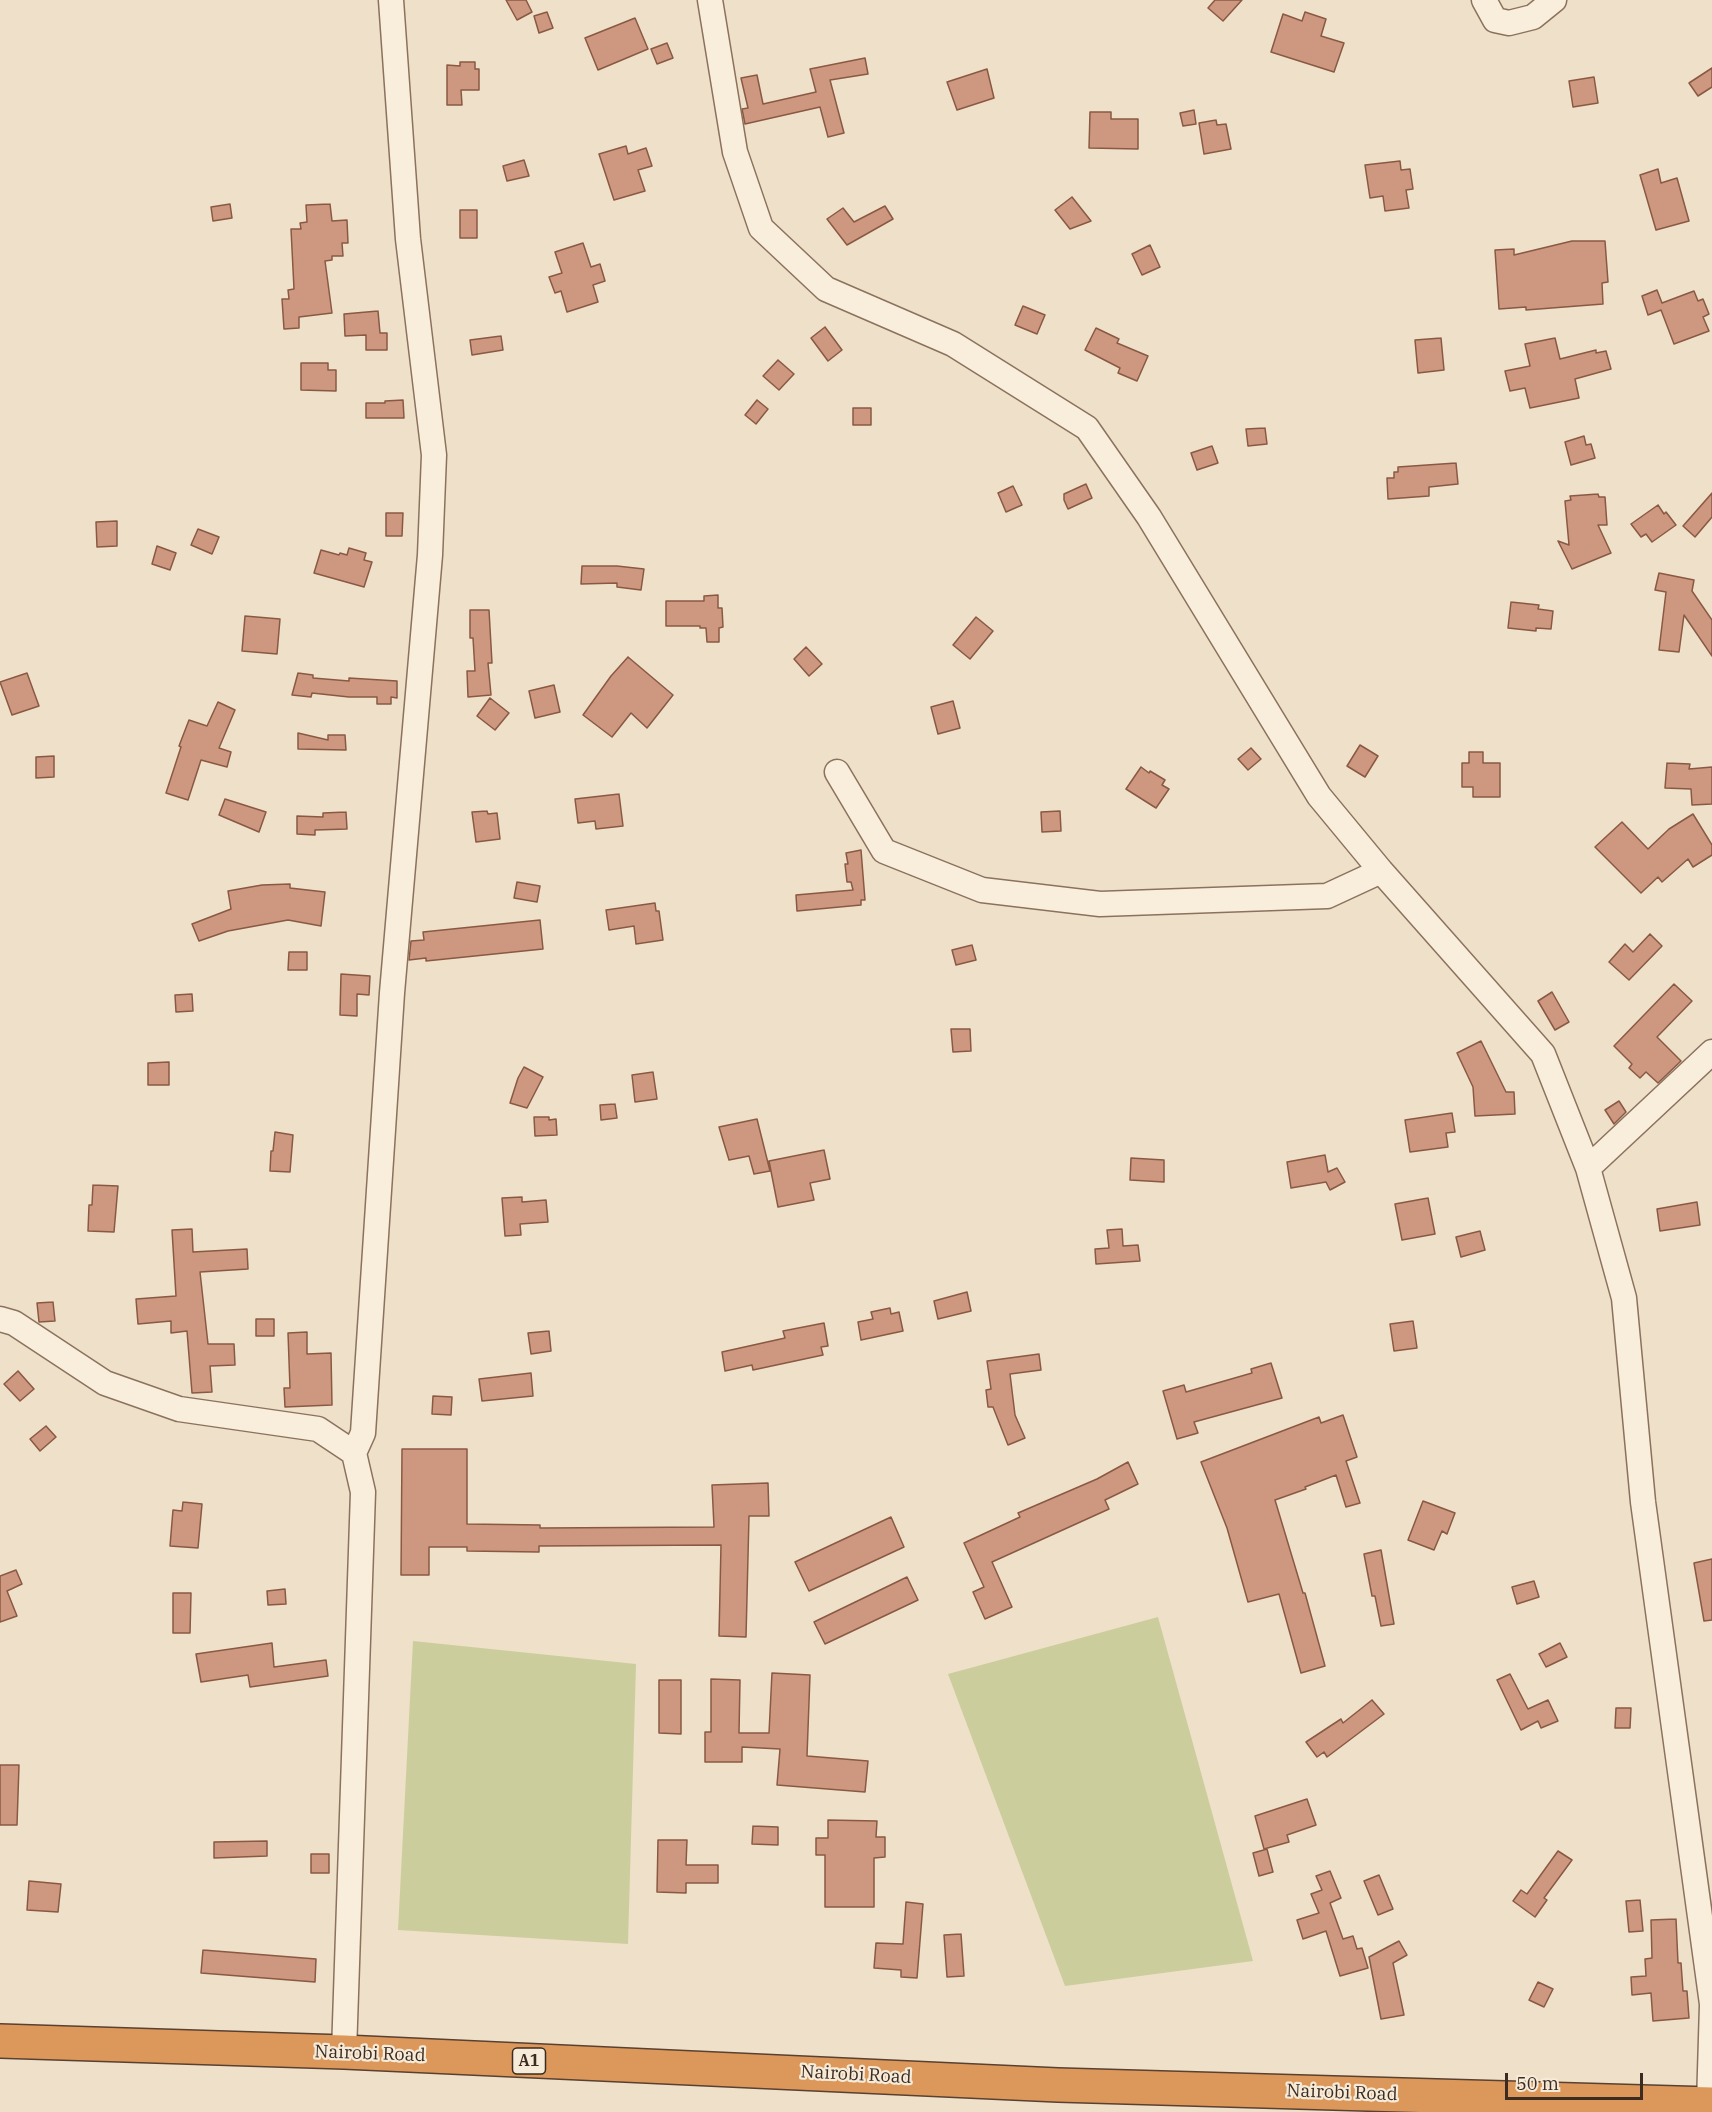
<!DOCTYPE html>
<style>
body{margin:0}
#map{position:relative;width:1712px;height:2112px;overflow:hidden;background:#efe0c9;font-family:"IBM Plex Serif",serif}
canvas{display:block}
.scale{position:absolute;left:1505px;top:2073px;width:138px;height:27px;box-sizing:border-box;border:3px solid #3c2b21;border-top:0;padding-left:8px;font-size:18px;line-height:21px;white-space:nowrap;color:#3c2b21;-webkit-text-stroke:4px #f6ebd8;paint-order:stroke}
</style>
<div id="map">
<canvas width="1712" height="2112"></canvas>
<div class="scale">50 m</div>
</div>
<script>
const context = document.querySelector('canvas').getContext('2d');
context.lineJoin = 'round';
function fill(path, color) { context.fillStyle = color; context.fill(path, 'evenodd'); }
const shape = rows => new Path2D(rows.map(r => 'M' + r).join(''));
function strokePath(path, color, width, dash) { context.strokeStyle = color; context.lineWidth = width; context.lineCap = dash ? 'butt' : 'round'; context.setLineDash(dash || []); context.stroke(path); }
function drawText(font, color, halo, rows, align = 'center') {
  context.font = font + ' "IBM Plex Serif",serif'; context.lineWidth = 4.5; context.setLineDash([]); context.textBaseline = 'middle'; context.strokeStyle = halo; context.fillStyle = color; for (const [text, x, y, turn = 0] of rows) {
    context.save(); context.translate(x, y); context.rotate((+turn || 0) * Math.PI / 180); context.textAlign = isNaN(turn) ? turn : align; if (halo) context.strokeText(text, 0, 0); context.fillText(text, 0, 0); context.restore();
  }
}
fill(shape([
 [1158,1617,1253,1961,1065,1986,948,1674],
 [413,1641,636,1664,628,1944,398,1930]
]), '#cccd9c');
const building = shape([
 [506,0,526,0,532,12,517,20,506,0],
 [1215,0,1242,0,1223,21,1208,8,1215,0],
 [547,12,553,28,539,33,534,16,547,12],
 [1305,12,1326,19,1321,36,1344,43,1334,72,1271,52,1283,14,1302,21,1305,12],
 [635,18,648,49,598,70,585,38,635,18],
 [667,43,673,58,657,64,651,49,667,43],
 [865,58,868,74,830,80,844,133,828,137,820,107,745,124,742,109,748,108,741,78,757,75,763,104,816,92,810,69,865,58],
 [460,62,475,62,475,69,479,69,479,90,461,90,462,105,447,105,447,65,460,66,460,62],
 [1712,68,1712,87,1698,96,1689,83,1712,68],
 [987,69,994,98,957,110,947,82,987,69],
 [1594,77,1598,103,1573,107,1569,81,1594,77],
 [1194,110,1196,124,1183,126,1180,113,1194,110],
 [1090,112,1111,112,1111,119,1138,119,1138,149,1089,148,1090,112],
 [1216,120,1217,125,1226,124,1231,149,1204,154,1199,123,1216,120],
 [626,146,628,154,646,148,652,166,638,170,645,191,614,200,599,154,626,146],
 [524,160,529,176,507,181,503,166,524,160],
 [1400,161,1401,170,1410,169,1413,189,1406,190,1409,208,1385,211,1383,196,1370,198,1365,165,1400,161],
 [1658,169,1661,183,1677,178,1689,221,1656,230,1640,175,1658,169],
 [1072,197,1091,221,1070,229,1055,210,1072,197],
 [230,204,232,218,213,221,211,207,230,204],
 [330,204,332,221,347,220,348,243,342,243,343,256,332,256,332,260,325,261,332,313,299,317,299,328,284,329,282,299,289,299,288,290,294,289,291,229,301,229,300,223,307,222,306,205,330,204],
 [885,206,893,219,847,245,827,219,843,208,854,222,885,206],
 [460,210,477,210,477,238,460,238,460,210],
 [1572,241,1605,241,1608,282,1602,283,1603,304,1526,310,1526,307,1499,309,1495,250,1514,249,1514,255,1572,241],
 [583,243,591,267,600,264,605,281,593,285,598,302,567,312,561,291,555,293,549,277,562,273,555,252,583,243],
 [1150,245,1160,267,1142,275,1132,254,1150,245],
 [1657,290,1662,303,1694,291,1698,301,1703,299,1709,314,1703,317,1709,331,1674,344,1661,310,1648,315,1642,296,1657,290],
 [1023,306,1045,315,1037,334,1015,325,1023,306],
 [378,311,380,333,387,333,387,350,366,350,366,335,345,336,344,314,378,311],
 [825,327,842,350,828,361,811,338,825,327],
 [1096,328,1119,339,1117,343,1148,356,1137,381,1118,373,1120,368,1085,350,1096,328],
 [501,336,503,350,472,355,470,340,501,336],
 [1441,338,1444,370,1418,373,1415,340,1441,338],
 [1555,338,1560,359,1596,350,1596,353,1606,351,1611,369,1575,379,1579,398,1530,408,1525,388,1510,391,1505,371,1530,366,1525,344,1555,338],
 [778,360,794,374,779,390,763,376,778,360],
 [301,363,328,363,328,370,336,370,336,391,301,390,301,363],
 [403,400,404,418,366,418,366,403,385,403,385,401,403,400],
 [757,400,768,409,756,424,745,415,757,400],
 [853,408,871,408,871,425,853,425,853,408],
 [1265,428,1267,444,1248,446,1246,429,1265,428],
 [1584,436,1586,445,1591,444,1595,458,1571,465,1565,442,1584,436],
 [1212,446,1218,463,1197,470,1191,453,1212,446],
 [1456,463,1458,484,1429,487,1429,496,1388,499,1387,478,1394,478,1394,472,1398,472,1398,467,1456,463],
 [1086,484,1092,498,1068,509,1064,500,1064,494,1086,484],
 [1013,486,1022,505,1006,512,998,493,1013,486],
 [1712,493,1712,517,1695,537,1683,526,1712,493],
 [1598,494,1599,497,1605,497,1607,525,1598,525,1611,553,1572,569,1558,541,1569,545,1565,501,1571,500,1570,496,1598,494],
 [1658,505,1664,514,1666,512,1676,525,1652,542,1646,534,1641,537,1631,524,1658,505],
 [386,513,403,513,402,536,386,536,386,513],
 [117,521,117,546,97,547,96,522,117,521],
 [198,529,219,537,212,554,191,545,198,529],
 [157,546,176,553,170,570,152,564,157,546],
 [349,548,366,553,364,560,372,562,364,587,314,573,321,550,339,555,340,553,347,555,349,548],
 [582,566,617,566,644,569,641,590,617,587,617,583,581,584,582,566],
 [1659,573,1694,580,1692,591,1712,620,1712,656,1684,615,1679,652,1659,650,1666,592,1655,590,1659,573],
 [718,595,718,608,722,608,723,627,719,628,719,642,707,642,706,628,700,628,700,626,666,626,666,601,704,601,704,596,718,595],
 [1511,602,1539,605,1538,609,1553,611,1551,629,1536,628,1536,631,1508,628,1511,602],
 [470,610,489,610,492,663,488,663,491,695,468,697,467,671,475,671,473,638,470,638,470,610],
 [245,616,280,619,277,654,242,651,245,616],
 [976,617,993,631,970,659,953,645,976,617],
 [806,647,822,664,809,676,794,659,806,647],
 [628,657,673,695,647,728,631,713,612,737,583,715,611,676,628,657],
 [27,673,39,706,12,715,0,682,27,673],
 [298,673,313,675,313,678,349,681,349,678,397,681,397,698,391,697,391,704,377,704,377,697,349,697,312,693,311,697,292,695,298,673],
 [554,685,560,712,535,718,529,691,554,685],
 [490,698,509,713,495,730,477,716,490,698],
 [953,701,960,728,938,734,931,707,953,701],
 [218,702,235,710,219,748,231,752,227,767,201,760,188,800,166,793,181,747,179,746,189,720,207,726,218,702],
 [298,733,328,740,328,735,345,735,346,750,298,749,298,733],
 [1360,745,1378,756,1365,777,1347,766,1360,745],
 [1251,748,1261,759,1248,770,1238,759,1251,748],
 [1469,752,1483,752,1483,763,1500,763,1500,797,1473,797,1473,787,1462,787,1462,763,1469,763,1469,752],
 [54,756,54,777,36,778,36,757,54,756],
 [1667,763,1690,764,1689,769,1712,767,1712,804,1692,805,1691,789,1665,788,1667,763],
 [1141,767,1149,773,1150,771,1165,780,1162,785,1169,789,1156,808,1126,789,1141,767],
 [619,794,623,826,596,829,595,821,578,823,575,799,619,794],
 [225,799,266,812,259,832,219,815,225,799],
 [487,811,488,814,497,813,500,839,476,842,472,812,487,811],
 [1060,811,1061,831,1042,832,1041,812,1060,811],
 [346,812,347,829,315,830,315,835,297,834,297,816,323,817,323,813,346,812],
 [1693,814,1712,845,1712,855,1693,867,1688,859,1662,882,1658,877,1641,893,1595,847,1622,822,1648,849,1669,829,1693,814],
 [861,850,865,900,861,900,861,905,797,911,796,895,853,890,851,882,847,882,845,864,848,864,846,853,861,850],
 [517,882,540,886,537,902,514,898,517,882],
 [290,884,290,888,325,892,321,926,288,920,228,931,199,941,192,924,231,909,228,891,262,885,290,884],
 [655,903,656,911,659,911,663,940,636,944,634,926,609,930,606,910,655,903],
 [540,920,543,949,426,961,426,958,409,960,411,941,424,940,423,932,540,920],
 [1650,934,1662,946,1629,980,1609,962,1625,944,1633,952,1650,934],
 [972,945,976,960,956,965,952,950,972,945],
 [289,952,307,952,307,970,288,970,289,952],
 [341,974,370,976,369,995,357,994,357,1016,340,1015,341,974],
 [1674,984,1692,1001,1657,1037,1681,1061,1658,1083,1646,1072,1640,1078,1629,1068,1632,1064,1614,1046,1674,984],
 [1552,992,1569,1022,1555,1030,1538,1001,1552,992],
 [192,994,193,1011,176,1012,175,995,192,994],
 [951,1029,970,1029,971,1051,953,1052,951,1029],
 [1481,1041,1506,1092,1514,1092,1515,1114,1475,1116,1473,1087,1457,1053,1481,1041],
 [169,1062,169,1085,148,1085,148,1063,169,1062],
 [524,1067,543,1077,527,1108,510,1103,518,1078,524,1067],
 [653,1072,657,1099,635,1102,632,1075,653,1072],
 [1619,1101,1626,1112,1614,1124,1605,1110,1619,1101],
 [615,1104,617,1118,601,1120,600,1105,615,1104],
 [1452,1113,1455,1132,1446,1133,1448,1147,1410,1152,1405,1120,1452,1113],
 [534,1117,549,1117,549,1120,556,1119,557,1135,535,1136,534,1117],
 [757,1119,770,1171,754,1174,749,1156,729,1160,719,1127,757,1119],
 [275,1132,293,1135,290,1172,270,1171,271,1151,273,1151,275,1132],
 [824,1150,830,1179,810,1183,814,1200,778,1207,769,1161,824,1150],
 [1325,1155,1328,1172,1337,1168,1345,1182,1330,1190,1326,1182,1291,1188,1287,1162,1325,1155],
 [1131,1158,1164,1160,1164,1182,1130,1180,1131,1158],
 [93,1185,118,1186,114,1232,88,1231,89,1205,92,1205,93,1185],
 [522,1197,522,1202,546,1200,548,1222,520,1224,521,1235,505,1236,502,1198,522,1197],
 [1428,1198,1435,1234,1402,1240,1395,1204,1428,1198],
 [1697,1202,1700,1225,1660,1231,1657,1209,1697,1202],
 [192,1229,193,1252,247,1249,248,1269,200,1272,208,1344,234,1344,235,1365,210,1366,212,1392,192,1393,187,1331,171,1333,171,1321,138,1324,136,1299,176,1296,172,1230,192,1229],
 [1122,1229,1123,1246,1138,1245,1140,1261,1096,1264,1095,1249,1109,1248,1107,1230,1122,1229],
 [1480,1231,1485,1250,1461,1257,1456,1237,1480,1231],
 [967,1292,971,1311,938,1319,934,1301,967,1292],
 [53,1302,55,1321,39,1322,37,1303,53,1302],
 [890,1308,891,1314,899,1312,903,1331,861,1340,858,1322,873,1319,871,1312,890,1308],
 [256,1319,274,1319,274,1336,256,1336,256,1319],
 [1413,1321,1417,1348,1394,1351,1390,1324,1413,1321],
 [824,1323,828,1346,821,1347,823,1355,753,1370,752,1365,725,1371,722,1352,785,1338,783,1331,824,1323],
 [549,1331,551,1351,531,1354,528,1333,549,1331],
 [307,1332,307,1354,331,1353,332,1405,285,1407,284,1388,290,1388,288,1333,307,1332],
 [1039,1354,1041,1370,1010,1374,1015,1415,1025,1438,1008,1445,993,1407,988,1407,986,1390,991,1389,987,1361,1039,1354],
 [1271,1363,1282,1398,1194,1422,1198,1433,1177,1439,1163,1391,1184,1385,1186,1392,1252,1373,1251,1369,1271,1363],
 [18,1371,34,1389,20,1401,4,1384,18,1371],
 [531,1373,533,1396,482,1401,479,1379,531,1373],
 [433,1396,452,1397,451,1415,432,1414,433,1396],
 [1343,1415,1357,1457,1346,1461,1360,1503,1346,1507,1336,1475,1305,1487,1306,1489,1275,1500,1303,1593,1305,1593,1325,1666,1301,1673,1279,1594,1248,1602,1227,1528,1201,1462,1319,1417,1321,1423,1343,1415],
 [46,1426,56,1437,40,1451,30,1439,46,1426],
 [402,1449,467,1449,467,1524,540,1525,540,1528,714,1527,712,1485,768,1483,769,1516,749,1516,746,1637,719,1636,721,1545,539,1546,539,1552,467,1551,467,1547,429,1547,429,1575,401,1575,402,1449],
 [1128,1462,1138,1484,1105,1500,1109,1509,992,1562,1012,1607,985,1619,973,1592,984,1587,964,1543,1020,1517,1018,1513,1097,1479,1128,1462],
 [1423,1501,1455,1513,1447,1534,1442,1531,1434,1550,1408,1540,1423,1501],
 [183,1502,202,1504,198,1548,170,1546,173,1510,182,1511,183,1502],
 [891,1517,904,1547,809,1591,795,1562,891,1517],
 [1381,1550,1394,1624,1381,1626,1375,1596,1372,1596,1364,1554,1381,1550],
 [1712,1559,1712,1620,1704,1621,1694,1563,1712,1559],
 [16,1570,22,1584,7,1591,17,1616,0,1622,0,1576,16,1570],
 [907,1577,918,1600,825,1644,814,1622,907,1577],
 [1534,1581,1539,1597,1517,1604,1512,1587,1534,1581],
 [285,1589,286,1604,268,1605,267,1591,285,1589],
 [173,1593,191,1593,190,1633,173,1633,173,1593],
 [272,1643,274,1667,326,1660,328,1676,250,1687,248,1675,201,1682,196,1654,272,1643],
 [1560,1643,1567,1657,1546,1667,1539,1654,1560,1643],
 [772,1673,810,1675,807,1756,868,1761,865,1792,777,1785,780,1749,742,1747,742,1762,705,1762,705,1732,711,1732,711,1679,740,1680,739,1733,769,1733,772,1673],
 [1510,1674,1528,1709,1548,1700,1558,1721,1541,1728,1538,1721,1521,1730,1497,1680,1510,1674],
 [659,1680,681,1680,681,1734,659,1733,659,1680],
 [1372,1700,1384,1714,1327,1757,1324,1752,1317,1757,1306,1742,1341,1719,1343,1723,1372,1700],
 [1616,1708,1631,1708,1630,1728,1615,1728,1616,1708],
 [0,1765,19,1765,17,1825,0,1825,0,1765],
 [1307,1799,1316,1825,1287,1835,1289,1842,1264,1849,1255,1816,1307,1799],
 [828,1820,877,1821,876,1837,885,1837,885,1857,874,1858,874,1907,825,1907,825,1855,816,1855,816,1838,828,1838,828,1820],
 [753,1826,778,1827,778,1845,752,1844,753,1826],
 [658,1840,687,1840,686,1865,718,1865,718,1883,686,1883,686,1893,657,1892,658,1840],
 [267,1841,267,1856,214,1858,214,1842,267,1841],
 [1267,1849,1273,1872,1259,1876,1253,1853,1267,1849],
 [1558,1851,1572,1860,1544,1898,1547,1900,1535,1917,1513,1901,1521,1890,1527,1894,1558,1851],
 [311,1854,329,1854,329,1873,311,1873,311,1854],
 [1330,1871,1341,1898,1330,1903,1343,1939,1353,1936,1357,1949,1362,1948,1368,1968,1340,1976,1326,1931,1303,1939,1297,1920,1319,1913,1311,1894,1322,1890,1316,1876,1330,1871],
 [1379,1875,1393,1909,1378,1915,1364,1881,1379,1875],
 [29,1881,61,1884,58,1912,27,1910,29,1881],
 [1640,1900,1643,1931,1629,1932,1626,1901,1640,1900],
 [906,1902,923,1904,917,1978,901,1977,901,1970,874,1968,876,1943,903,1944,906,1902],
 [1676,1919,1678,1963,1681,1963,1683,1991,1687,1991,1689,2018,1653,2021,1651,1993,1632,1995,1631,1977,1646,1976,1645,1959,1652,1958,1651,1920,1676,1919],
 [961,1934,964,1976,947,1977,944,1935,961,1934],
 [1399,1941,1407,1955,1393,1963,1404,2015,1381,2019,1369,1957,1399,1941],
 [203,1950,316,1959,315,1982,201,1973,203,1950],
 [1538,1982,1553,1989,1544,2007,1529,2000,1538,1982]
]);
fill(building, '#cd987f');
strokePath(building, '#8a5943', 1.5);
const minor = shape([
 [710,0,735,152,761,228,826,289,953,344,1087,428,1149,517,1319,796,1381,871,1543,1054,1588,1168,1624,1298,1643,1502,1712,2004],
 [1484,0,1495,20,1509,23,1533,17,1554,0],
 [837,772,884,851,982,890,1100,904,1327,896,1381,871],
 [1588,1168,1712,1052],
 [0,1319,14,1323,105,1383,179,1409,318,1429,354,1453,363,1492,344,2052],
 [354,1453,363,1433,392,993,430,555,434,455,408,239,391,0],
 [1709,2104,1712,2005]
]);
const highway = shape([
 [0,2041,344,2052,1058,2085,1712,2104]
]);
strokePath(minor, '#8b725d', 27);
strokePath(highway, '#594031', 36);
strokePath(minor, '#f9eedc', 24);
strokePath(highway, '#dc985b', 33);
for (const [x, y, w] of [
 [529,2061,33]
]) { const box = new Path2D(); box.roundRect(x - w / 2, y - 13, w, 26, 4.5); context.fillStyle = '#f6ebd8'; context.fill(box); strokePath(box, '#3c2b21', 1.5); }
drawText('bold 16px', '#3c2b21', null, [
 ["A1",529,2061]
]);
drawText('18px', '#3c2b21', '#f6ebd8', [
 ["Nairobi Road",370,2054,2],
 ["Nairobi Road",856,2075,3],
 ["Nairobi Road",1342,2093,2]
]);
</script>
